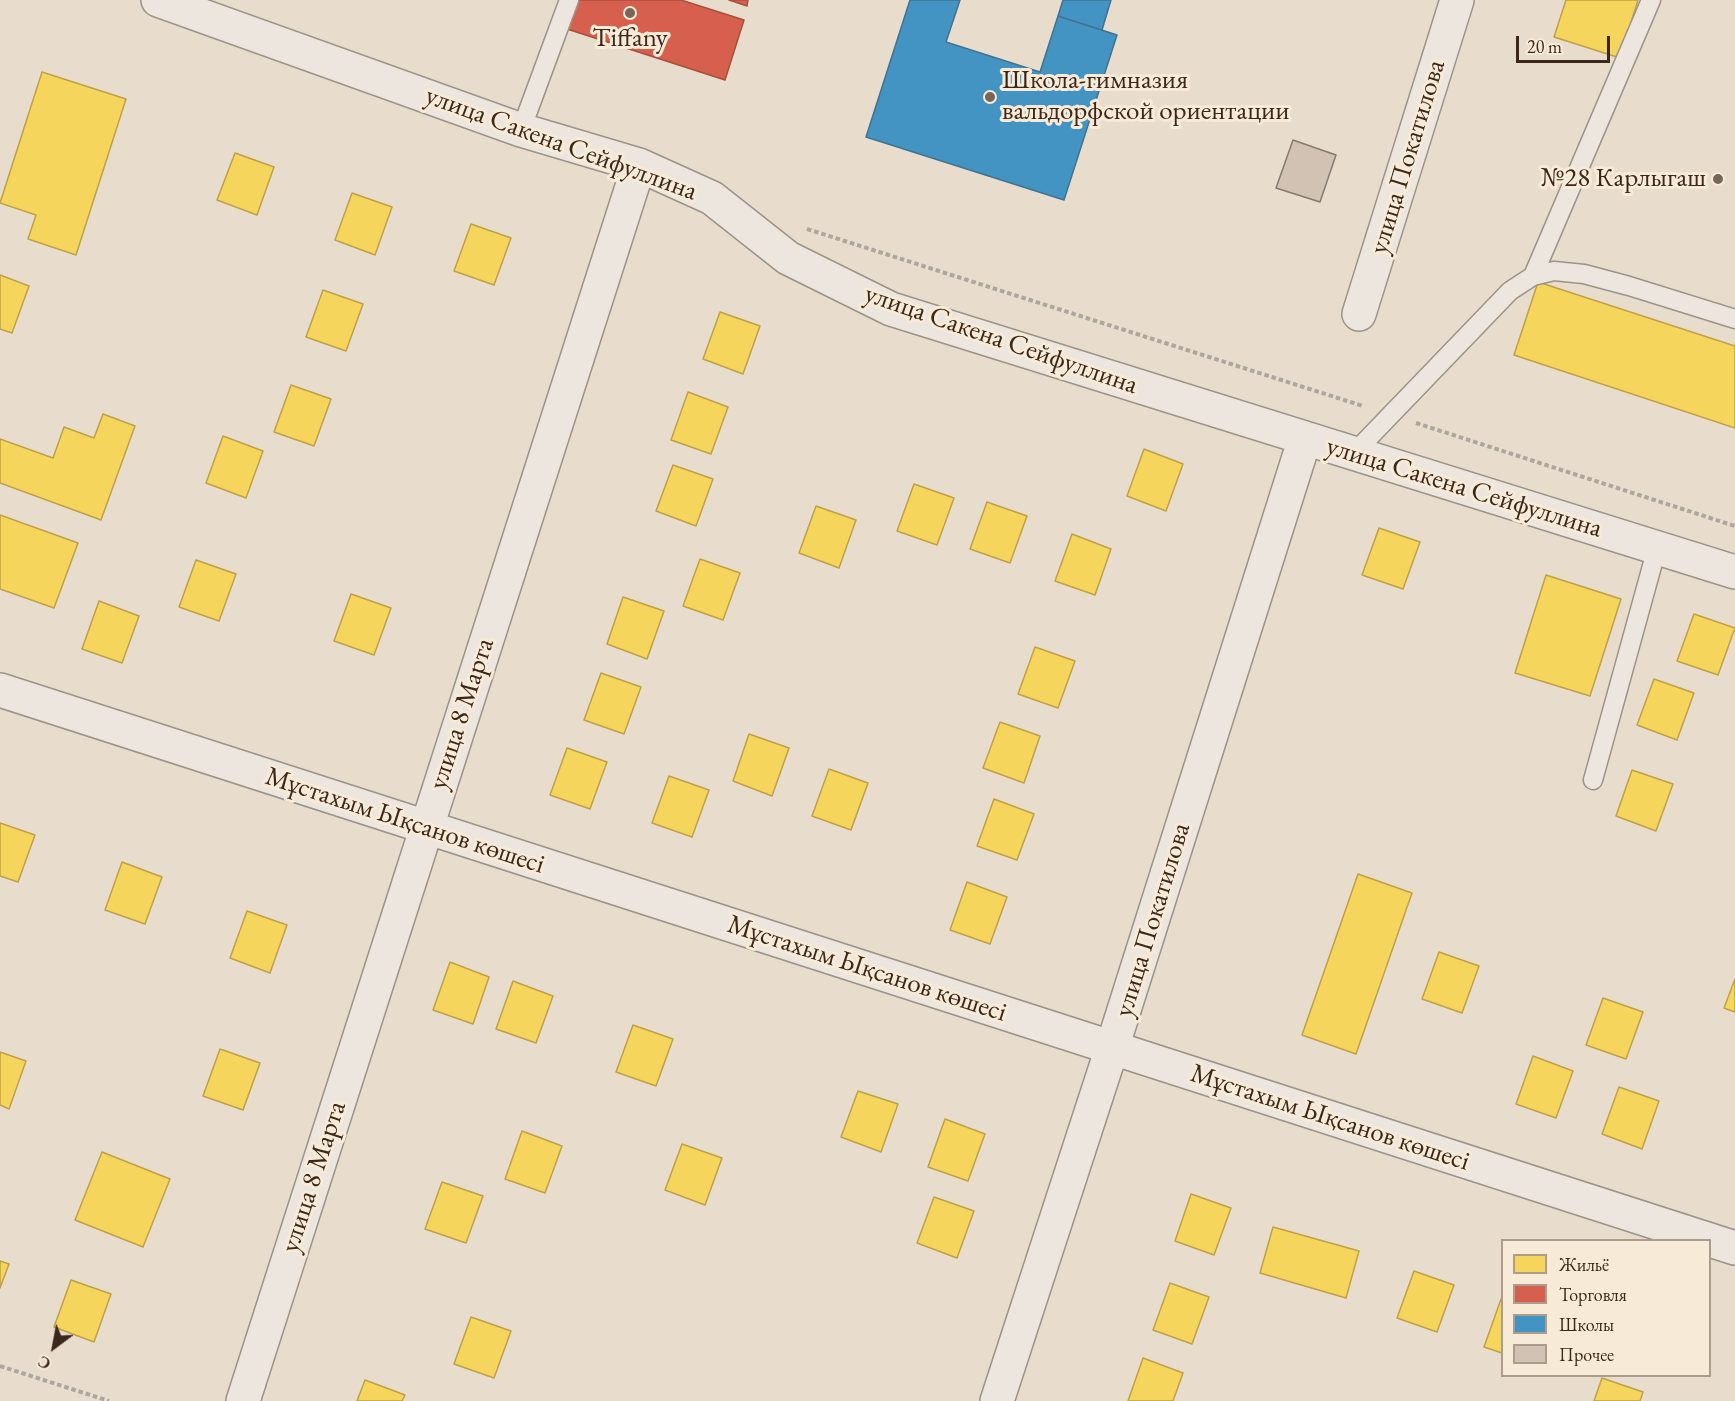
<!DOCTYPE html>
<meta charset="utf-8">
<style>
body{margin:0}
#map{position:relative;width:1735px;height:1401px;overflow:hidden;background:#e8ddcd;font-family:"EB Garamond",serif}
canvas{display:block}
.legend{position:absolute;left:1501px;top:1239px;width:210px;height:138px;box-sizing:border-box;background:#f7ead7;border:2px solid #ac9c8b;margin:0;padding:8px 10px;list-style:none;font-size:18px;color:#3b281a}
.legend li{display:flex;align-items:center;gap:12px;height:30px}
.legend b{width:30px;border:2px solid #ac9c8b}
.north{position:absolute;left:24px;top:1317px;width:60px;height:60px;-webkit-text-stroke:4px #f7ead7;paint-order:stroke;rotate:212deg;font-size:16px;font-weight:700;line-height:24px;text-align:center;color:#3b281a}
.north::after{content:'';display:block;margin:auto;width:21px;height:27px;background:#3b281a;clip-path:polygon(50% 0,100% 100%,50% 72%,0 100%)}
.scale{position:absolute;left:1516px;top:36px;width:94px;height:27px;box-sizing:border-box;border:3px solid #3b281a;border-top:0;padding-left:8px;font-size:18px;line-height:21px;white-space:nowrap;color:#3b281a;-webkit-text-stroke:4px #f7ead7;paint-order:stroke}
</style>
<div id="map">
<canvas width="1735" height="1401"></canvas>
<ul class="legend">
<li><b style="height:16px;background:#f6d55c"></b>Жильё</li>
<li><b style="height:16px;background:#d6604d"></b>Торговля</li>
<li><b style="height:16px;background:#4393c3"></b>Школы</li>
<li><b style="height:16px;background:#d1c2b4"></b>Прочее</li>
</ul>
<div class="north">С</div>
<div class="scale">20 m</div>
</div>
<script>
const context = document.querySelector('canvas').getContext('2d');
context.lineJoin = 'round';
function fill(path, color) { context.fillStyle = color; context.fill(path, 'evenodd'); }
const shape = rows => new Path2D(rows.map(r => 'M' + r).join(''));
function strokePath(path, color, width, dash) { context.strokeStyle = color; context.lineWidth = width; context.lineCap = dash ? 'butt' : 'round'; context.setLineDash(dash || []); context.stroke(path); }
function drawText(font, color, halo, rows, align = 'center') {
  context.font = font + ' "EB Garamond",serif'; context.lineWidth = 6; context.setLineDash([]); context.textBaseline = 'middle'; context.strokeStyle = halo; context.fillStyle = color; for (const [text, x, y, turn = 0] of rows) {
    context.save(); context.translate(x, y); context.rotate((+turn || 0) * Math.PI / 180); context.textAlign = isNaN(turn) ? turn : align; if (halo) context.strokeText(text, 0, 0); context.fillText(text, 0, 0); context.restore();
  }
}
const homes = shape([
 [1566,0,1638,0,1620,58,1554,37,1566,0],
 [42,72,126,99,76,255,28,239,36,215,0,203,42,72],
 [235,153,274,167,257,215,217,200,235,153],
 [352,193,392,207,375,255,335,240,352,193],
 [471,224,511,238,494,285,454,271,471,224],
 [0,275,29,286,12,333,0,329,0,275],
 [1538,282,1735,346,1735,428,1514,355,1538,282],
 [323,290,363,304,346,351,306,337,323,290],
 [720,312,760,326,743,374,703,359,720,312],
 [291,385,331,399,314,446,274,432,291,385],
 [688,392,728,407,711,454,671,440,688,392],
 [103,414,135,426,101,520,0,483,0,439,53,458,64,427,94,438,103,414],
 [223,436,263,451,246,498,206,483,223,436],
 [1144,449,1183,464,1166,511,1127,496,1144,449],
 [673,465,713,479,696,526,656,511,673,465],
 [914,484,954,498,937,545,897,531,914,484],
 [987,502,1027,516,1010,563,970,549,987,502],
 [816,506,856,520,839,568,799,553,816,506],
 [0,515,78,543,54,608,0,589,0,515],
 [1379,528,1420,542,1403,589,1362,575,1379,528],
 [1072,534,1111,549,1095,595,1055,581,1072,534],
 [700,559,740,573,723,620,683,606,700,559],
 [196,560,236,574,219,621,179,607,196,560],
 [1546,575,1621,599,1590,696,1515,673,1546,575],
 [351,594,391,608,374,655,334,641,351,594],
 [623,597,664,611,647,659,607,644,623,597],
 [99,601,139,616,122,663,82,649,99,601],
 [1694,614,1735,628,1718,675,1677,661,1694,614],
 [1035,647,1075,661,1058,708,1018,694,1035,647],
 [601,673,641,687,624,734,584,720,601,673],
 [1654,679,1694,693,1677,740,1637,725,1654,679],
 [1000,722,1040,736,1024,783,983,768,1000,722],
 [749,734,789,748,772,796,733,781,749,734],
 [567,748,607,762,590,809,550,795,567,748],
 [829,769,868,783,851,830,812,816,829,769],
 [1632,770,1673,784,1656,831,1616,816,1632,770],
 [669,776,709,790,692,837,652,823,669,776],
 [994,799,1034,814,1017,860,977,846,994,799],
 [0,823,35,835,18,882,0,876,0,823],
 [122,862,162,877,145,924,105,910,122,862],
 [1358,874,1412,893,1356,1054,1302,1035,1358,874],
 [967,882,1007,897,990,944,950,930,967,882],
 [247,911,287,925,270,973,230,958,247,911],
 [1439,952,1479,966,1462,1013,1422,999,1439,952],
 [450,962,489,977,473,1024,433,1010,450,962],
 [1735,979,1735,1012,1724,1008,1735,979],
 [513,981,553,996,536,1043,496,1029,513,981],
 [1603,998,1643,1012,1626,1059,1586,1045,1603,998],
 [633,1025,673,1039,656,1086,616,1072,633,1025],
 [220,1049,260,1063,243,1110,203,1096,220,1049],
 [0,1052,26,1061,9,1109,0,1105,0,1052],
 [1533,1056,1573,1071,1556,1118,1516,1104,1533,1056],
 [1619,1087,1659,1101,1642,1149,1602,1134,1619,1087],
 [858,1091,898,1104,881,1152,841,1137,858,1091],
 [945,1119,985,1134,968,1181,928,1167,945,1119],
 [522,1131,562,1146,545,1193,505,1179,522,1131],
 [682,1144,722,1158,705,1205,665,1190,682,1144],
 [102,1152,170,1179,143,1247,75,1220,102,1152],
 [442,1182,483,1196,466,1243,425,1229,442,1182],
 [1191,1194,1231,1208,1214,1255,1175,1241,1191,1194],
 [934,1197,974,1211,957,1258,917,1243,934,1197],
 [1273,1227,1359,1251,1346,1298,1260,1273,1273,1227],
 [0,1261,9,1264,0,1288,0,1261],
 [1414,1271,1454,1285,1437,1332,1397,1318,1414,1271],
 [71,1280,111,1294,94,1342,54,1327,71,1280],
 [1170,1283,1209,1297,1192,1344,1153,1330,1170,1283],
 [1501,1299,1502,1300,1502,1353,1484,1347,1501,1299],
 [471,1317,511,1331,494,1378,454,1364,471,1317],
 [1143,1358,1183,1373,1173,1401,1128,1401,1143,1358],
 [1602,1378,1643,1392,1640,1401,1594,1401,1602,1378],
 [365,1380,405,1395,402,1401,357,1401,365,1380]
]);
fill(homes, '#f6d55c');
strokePath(homes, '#bea148', 1.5);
const shops = shape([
 [576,0,681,0,744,20,725,80,567,29,576,0],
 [729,0,748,0,747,6,729,0]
]);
fill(shops, '#d6604d');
strokePath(shops, '#a84f3e', 1.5);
const schools = shape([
 [910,0,960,0,946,42,1040,72,1058,16,1117,35,1064,200,866,137,910,0],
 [1063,0,1111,0,1102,30,1058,16,1063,0]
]);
fill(schools, '#4393c3');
strokePath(schools, '#417390', 1.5);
const building = shape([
 [1293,140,1336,155,1320,202,1276,188,1293,140]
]);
fill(building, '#d1c2b4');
strokePath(building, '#837b71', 1.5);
const service = shape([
 [521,130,569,0],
 [1533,276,1651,0],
 [1354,453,1510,291,1533,276,1554,271,1584,274,1629,286,1735,319],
 [1593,780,1657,548]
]);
const minor = shape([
 [158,0,521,130,639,165,712,198,788,258,891,309,1735,572],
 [1359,314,1457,0],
 [243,1401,639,165],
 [997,1401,1112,1048,1305,438]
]);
const tertiary = shape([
 [0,690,1735,1248]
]);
strokePath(service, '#9c9388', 21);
strokePath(minor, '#9c9388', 36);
strokePath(tertiary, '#9c9388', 36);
strokePath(shape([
 [807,229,1363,406],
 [1416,423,1735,526],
 [0,1366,109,1401]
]), '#aca69e', 4, [4.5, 3]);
strokePath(service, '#ece6de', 18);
strokePath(minor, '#ece6de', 33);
strokePath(tertiary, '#ece6de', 33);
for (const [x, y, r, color] of [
 [630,13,6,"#786759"],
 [990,97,6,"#786759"],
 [1718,179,6,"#786759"]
]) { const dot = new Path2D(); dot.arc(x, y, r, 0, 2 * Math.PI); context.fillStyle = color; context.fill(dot); strokePath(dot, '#f7ead7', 2); }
drawText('27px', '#3b281a', '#f7ead7', [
 ["Tiffany",630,39],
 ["Школа-гимназия",1002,81,"left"],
 ["вальдорфской ориентации",1002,112,"left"],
 ["№28 Карлыгаш",1706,179,"right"]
]);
drawText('27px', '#3b281a', '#f7ead7', [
 ["улица Сакена Сейфуллина",561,144,20],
 ["улица Покатилова",1408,157,-73],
 ["улица Сакена Сейфуллина",1001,340,19],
 ["улица Сакена Сейфуллина",1464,488,17],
 ["улица 8 Марта",462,714,-72],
 ["Мұстахым Ықсанов көшесі",405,821,18],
 ["улица Покатилова",1153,920,-73],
 ["Мұстахым Ықсанов көшесі",867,969,18],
 ["Мұстахым Ықсанов көшесі",1330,1118,18],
 ["улица 8 Марта",314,1177,-72]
]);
</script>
